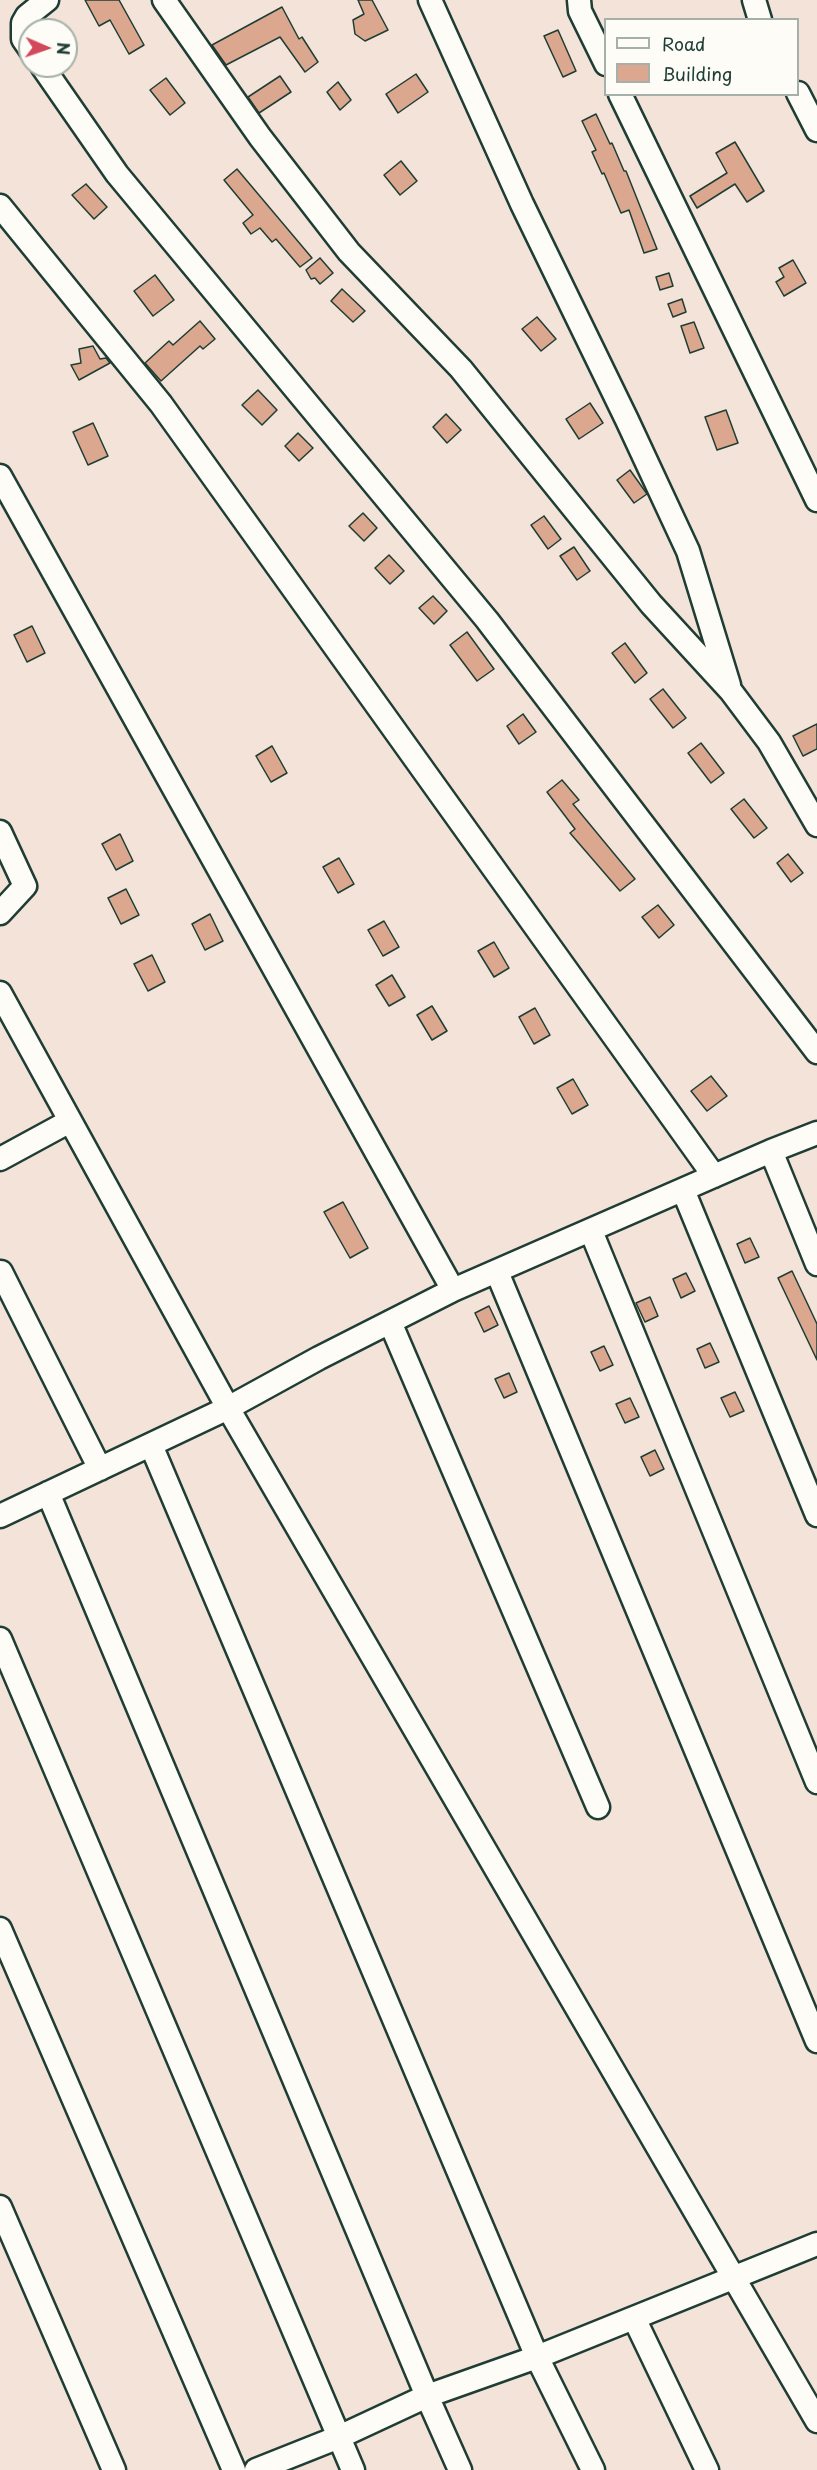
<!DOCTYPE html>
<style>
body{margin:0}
#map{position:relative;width:817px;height:2470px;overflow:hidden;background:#f3e3d8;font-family:"Playpen Sans",sans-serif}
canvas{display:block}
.legend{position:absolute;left:604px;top:18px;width:195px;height:78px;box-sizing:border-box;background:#fdfcf7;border:2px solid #a4b0a9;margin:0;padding:8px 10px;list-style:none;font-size:18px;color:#1f3d34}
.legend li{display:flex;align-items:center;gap:12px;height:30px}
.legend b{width:30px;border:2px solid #a4b0a9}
.north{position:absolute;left:18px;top:18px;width:60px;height:60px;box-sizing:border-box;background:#fdfcf7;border:2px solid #a4b0a9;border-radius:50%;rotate:92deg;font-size:16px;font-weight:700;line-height:24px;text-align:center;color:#1f3d34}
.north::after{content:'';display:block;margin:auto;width:21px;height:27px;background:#d1495b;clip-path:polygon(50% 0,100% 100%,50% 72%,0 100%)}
</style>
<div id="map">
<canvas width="817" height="2470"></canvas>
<ul class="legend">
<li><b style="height:8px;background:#fdfcf7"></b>Road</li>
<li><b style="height:16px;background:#dba88f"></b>Building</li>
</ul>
<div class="north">N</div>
</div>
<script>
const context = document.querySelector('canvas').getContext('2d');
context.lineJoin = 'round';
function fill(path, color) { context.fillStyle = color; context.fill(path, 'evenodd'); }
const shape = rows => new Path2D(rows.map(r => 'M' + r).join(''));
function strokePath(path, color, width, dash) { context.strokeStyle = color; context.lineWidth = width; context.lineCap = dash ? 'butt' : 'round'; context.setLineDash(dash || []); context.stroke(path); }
const building = shape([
 [85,0,119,0,144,45,129,54,110,20,99,26,85,0],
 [358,0,372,0,388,30,365,41,355,34,353,20,364,14,358,0],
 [282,7,299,39,302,37,318,62,305,72,280,37,226,65,212,45,282,7],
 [558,30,576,71,563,77,544,36,558,30],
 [416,74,428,92,398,113,386,94,416,74],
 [280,76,291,92,259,113,248,97,280,76],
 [166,78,185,103,170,115,150,90,166,78],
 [338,82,351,100,340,110,327,92,338,82],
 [596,114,610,144,612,143,624,171,626,171,657,249,644,253,629,210,621,213,604,173,602,174,592,152,596,150,582,121,596,114],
 [735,142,764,191,747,202,735,184,697,208,690,196,727,173,716,153,735,142],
 [401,161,417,181,400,195,384,175,401,161],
 [237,169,312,258,300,267,276,239,272,242,260,228,251,234,243,223,253,215,224,180,237,169],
 [86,184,107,207,94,219,72,195,86,184],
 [320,258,333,273,320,284,315,278,311,279,306,270,320,258],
 [793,260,806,283,784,296,776,282,784,277,779,268,793,260],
 [669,273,673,286,660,290,656,277,669,273],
 [155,275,174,300,153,316,134,291,155,275],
 [342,289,365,311,353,322,331,301,342,289],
 [682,299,686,312,673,317,668,304,682,299],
 [537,317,556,339,541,351,522,329,537,317],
 [200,321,215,339,203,349,200,346,161,381,145,363,169,341,173,345,200,321],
 [694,322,704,348,690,353,681,326,694,322],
 [93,346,100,359,106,358,110,363,79,380,71,365,81,363,79,349,93,346],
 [258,390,277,410,262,425,242,405,258,390],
 [590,403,603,423,579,439,566,419,590,403],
 [726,410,738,443,717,450,705,417,726,410],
 [446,414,461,430,447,443,433,427,446,414],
 [93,423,108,456,88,465,73,432,93,423],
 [298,433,313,448,299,461,285,446,298,433],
 [630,470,647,494,634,503,617,480,630,470],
 [363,513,377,528,364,541,349,526,363,513],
 [544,516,561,539,548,549,531,525,544,516],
 [574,547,590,571,577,580,560,556,574,547],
 [389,555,404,571,390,584,375,568,389,555],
 [433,596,447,611,434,624,419,608,433,596],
 [32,626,45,653,27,662,14,635,32,626],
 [467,632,494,669,477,681,450,645,467,632],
 [625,643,647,673,635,683,612,653,625,643],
 [663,689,686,718,673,728,650,699,663,689],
 [523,714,536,732,519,744,507,726,523,714],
 [817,724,817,749,803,756,793,736,817,724],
 [701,743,724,773,711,783,688,753,701,743],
 [272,746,287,773,271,782,256,756,272,746],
 [562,780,579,800,573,804,635,879,620,891,570,833,575,829,547,792,562,780],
 [744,799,767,828,754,838,731,809,744,799],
 [120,834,133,861,116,870,102,844,120,834],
 [788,854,803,873,791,882,777,863,788,854],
 [339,858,354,884,338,893,323,867,339,858],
 [126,889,139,915,121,924,108,898,126,889],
 [658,905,674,925,659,938,642,917,658,905],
 [210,914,223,941,205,950,192,924,210,914],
 [384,921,399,947,383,956,368,930,384,921],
 [494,942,509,968,494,977,478,951,494,942],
 [152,955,165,982,148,991,134,964,152,955],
 [392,975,405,997,389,1006,376,985,392,975],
 [432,1006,447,1031,432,1040,417,1015,432,1006],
 [535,1008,550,1035,534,1044,519,1017,535,1008],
 [711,1076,727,1096,707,1111,691,1091,711,1076],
 [573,1079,588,1105,572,1114,557,1088,573,1079],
 [343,1202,368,1248,350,1258,324,1212,343,1202],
 [750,1238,759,1257,745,1263,737,1244,750,1238],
 [792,1271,817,1324,817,1360,778,1278,792,1271],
 [686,1273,695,1291,681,1298,673,1279,686,1273],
 [650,1297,658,1316,645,1322,636,1303,650,1297],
 [489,1306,498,1325,484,1332,475,1313,489,1306],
 [710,1343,719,1362,705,1368,697,1349,710,1343],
 [604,1346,613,1365,600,1371,591,1352,604,1346],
 [509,1373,517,1392,504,1398,495,1379,509,1373],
 [735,1392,744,1411,730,1417,721,1398,735,1392],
 [630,1398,639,1417,625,1423,616,1404,630,1398],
 [655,1450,664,1469,650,1476,641,1457,655,1450]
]);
fill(building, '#dba88f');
strokePath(building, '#1f3d34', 1.5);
const minor = shape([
 [164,0,260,137,349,252,461,369,651,604,730,690,769,742,817,825],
 [430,0,522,204,627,420,688,551,729,685],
 [579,0,580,11,606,64],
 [754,0,760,20],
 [30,49,23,39,23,23,27,16,47,0],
 [42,66,117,174,487,620,817,1052],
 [798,93,817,130],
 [620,94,817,500],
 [0,206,161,404,714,1176],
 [0,476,453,1290],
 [0,832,25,886,0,913],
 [0,993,228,1408,817,2421],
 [771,1151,817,1264],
 [0,1159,70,1121],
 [683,1190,817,1515],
 [591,1231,817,1782],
 [1,1272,100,1469],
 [497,1272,817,2041],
 [390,1322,598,1807],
 [151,1445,537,2357,593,2470],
 [48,1493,427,2396,460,2470],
 [0,1516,228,1408,319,1358,453,1290,771,1151,817,1133],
 [0,1639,353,2470],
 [0,1929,234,2470],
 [0,2207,114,2470],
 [634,2318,707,2470],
 [256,2470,339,2437,427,2396,537,2357,817,2244]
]);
strokePath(minor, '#1f3d34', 27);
strokePath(minor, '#fdfcf7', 22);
</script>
